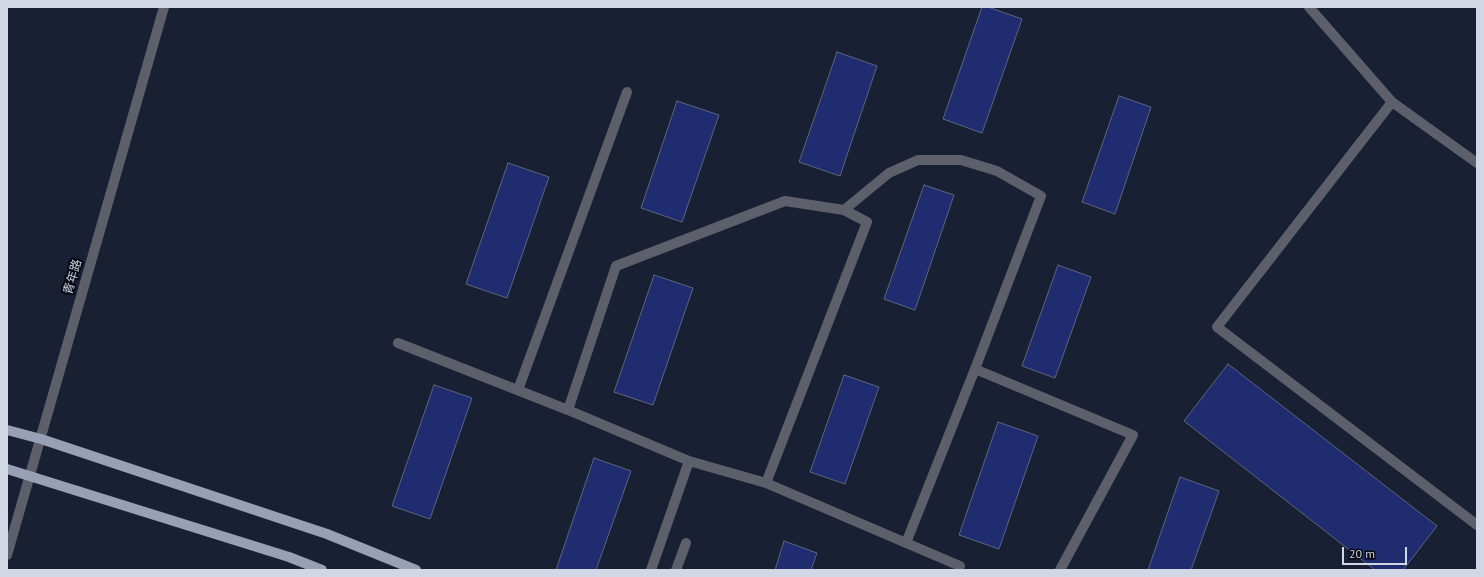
<!DOCTYPE html>
<meta charset="utf-8">
<style>
body{margin:0}
#map{position:relative;width:1484px;height:577px;overflow:hidden;background:#1a2034;font-family:"PT Sans",sans-serif}
canvas{display:block}
.frame{position:absolute;inset:0;border:8px solid #d2d7e5;pointer-events:none}
.scale{position:absolute;left:1342px;top:547px;width:65px;height:18px;box-sizing:border-box;border:2px solid #d2d7e5;border-top:0;padding-left:5px;font-size:12px;line-height:14px;white-space:nowrap;color:#d2d7e5;-webkit-text-stroke:3px #080a13;paint-order:stroke}
</style>
<div id="map">
<canvas width="1484" height="577"></canvas>
<div class="frame"></div>
<div class="scale">20 m</div>
</div>
<script>
const context = document.querySelector('canvas').getContext('2d');
context.lineJoin = 'round';
function fill(path, color) { context.fillStyle = color; context.fill(path, 'evenodd'); }
const shape = rows => new Path2D(rows.map(r => 'M' + r).join(''));
function strokePath(path, color, width, dash) { context.strokeStyle = color; context.lineWidth = width; context.lineCap = dash ? 'butt' : 'round'; context.setLineDash(dash || []); context.stroke(path); }
function drawText(font, color, halo, rows, align = 'center') {
  context.font = font + ' "PT Sans","Noto Sans SC",sans-serif'; context.lineWidth = 4; context.setLineDash([]); context.textBaseline = 'middle'; context.strokeStyle = halo; context.fillStyle = color; for (const [text, x, y, turn = 0] of rows) {
    context.save(); context.translate(x, y); context.rotate((+turn || 0) * Math.PI / 180); context.textAlign = isNaN(turn) ? turn : align; if (halo) context.strokeText(text, 0, 0); context.fillText(text, 0, 0); context.restore();
  }
}
const building = shape([
 [982,7,988,7,1022,19,982,133,943,119,982,7],
 [837,52,877,66,840,176,799,162,837,52],
 [1119,96,1151,107,1115,214,1082,202,1119,96],
 [677,101,719,115,682,222,641,208,677,101],
 [508,163,549,177,507,298,466,284,508,163],
 [924,185,954,195,915,310,884,299,924,185],
 [1058,265,1091,277,1055,378,1022,366,1058,265],
 [654,275,693,288,653,405,614,392,654,275],
 [1228,364,1437,526,1403,570,1375,570,1184,421,1228,364],
 [844,375,879,387,845,484,810,472,844,375],
 [434,385,472,398,430,519,392,506,434,385],
 [998,422,1038,436,999,549,959,535,998,422],
 [594,458,631,471,596,570,556,570,594,458],
 [1180,477,1219,491,1191,570,1148,570,1180,477],
 [784,541,817,553,811,570,775,570,784,541]
]);
fill(building, '#1f2c70');
strokePath(building, '#5d657d', 1);
strokePath(shape([
 [1309,7,1392,102,1477,163],
 [1392,102,1217,327,1477,525],
 [844,210,889,173,918,160,961,160,997,171,1041,196,975,369,906,543],
 [398,343,568,410],
 [975,369,1133,435,1060,570],
 [518,390,627,92],
 [689,461,766,483,960,566],
 [7,555,164,7],
 [651,570,689,461,568,410,616,266,785,201,844,210,867,222,766,483],
 [676,570,686,543]
]), '#5d606b', 10);
strokePath(shape([
 [7,430,41,439,327,534,416,570],
 [7,469,289,557,322,570]
]), '#98a0b6', 10);
drawText('12px', '#d2d7e5', '#080a13', [
 ["青年路",73,277,-74]
]);
</script>
